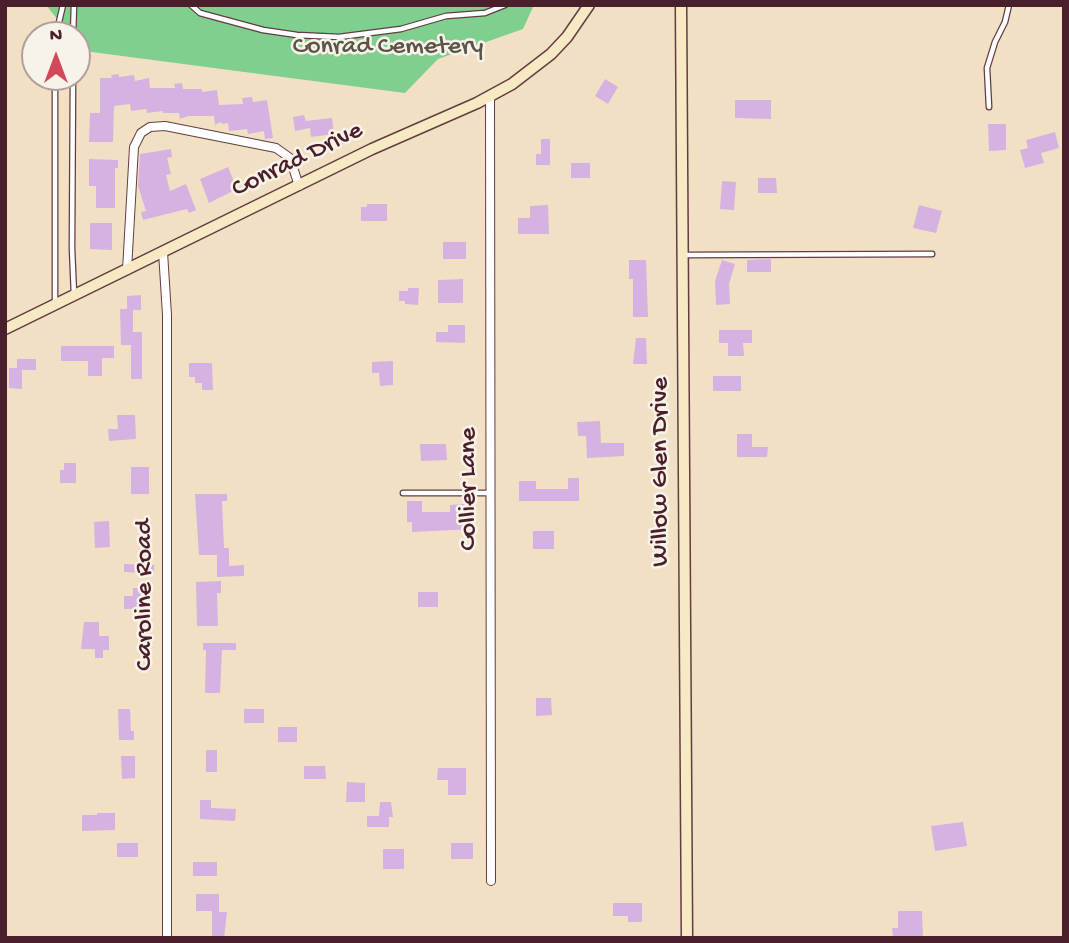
<!DOCTYPE html>
<style>
body{margin:0}
#map{position:relative;width:1069px;height:943px;overflow:hidden;background:#f2e0c5;font-family:"Gochi Hand",sans-serif}
canvas{display:block}
.frame{position:absolute;inset:0;border:7px solid #4a1f2b;pointer-events:none}
.north{position:absolute;left:21px;top:21px;width:70px;height:70px;box-sizing:border-box;background:#f7f3e8;border:2px solid #b29e9c;border-radius:50%;rotate:0deg;font-size:19px;font-weight:700;line-height:28px;text-align:center;color:#4a1f2b}
.north::after{content:'';display:block;margin:auto;width:24px;height:32px;background:#d1495b;clip-path:polygon(50% 0,100% 100%,50% 72%,0 100%)}
</style>
<div id="map">
<canvas width="1069" height="943"></canvas>
<div class="frame"></div>
<div class="north">N</div>
</div>
<script>
const context = document.querySelector('canvas').getContext('2d');
context.lineJoin = 'round';
function fill(path, color) { context.fillStyle = color; context.fill(path, 'evenodd'); }
const shape = rows => new Path2D(rows.map(r => 'M' + r).join(''));
function strokePath(path, color, width, dash) { context.strokeStyle = color; context.lineWidth = width; context.lineCap = dash ? 'butt' : 'round'; context.setLineDash(dash || []); context.stroke(path); }
function drawText(font, color, halo, rows, align = 'center') {
  context.font = font + ' "Gochi Hand",sans-serif'; context.lineWidth = 5; context.setLineDash([]); context.textBaseline = 'middle'; context.strokeStyle = halo; context.fillStyle = color; for (const [text, x, y, turn = 0] of rows) {
    context.save(); context.translate(x, y); context.rotate((+turn || 0) * Math.PI / 180); context.textAlign = isNaN(turn) ? turn : align; if (halo) context.strokeText(text, 0, 0); context.fillText(text, 0, 0); context.restore();
  }
}
fill(shape([
 [46,5,534,5,523,29,438,59,405,93,84,51,77,43,77,35,70,35]
]), '#7fcf8f');
fill(shape([
 [119,74,119,77,134,75,135,81,149,78,150,88,175,88,174,84,182,83,183,89,202,89,202,92,217,90,219,105,243,104,242,98,252,97,253,102,267,100,273,138,265,139,264,131,248,134,247,129,229,131,228,123,222,124,221,122,215,125,214,116,188,116,180,119,179,113,163,113,163,111,147,113,146,109,131,111,130,104,114,106,113,142,89,142,90,113,100,113,100,78,112,78,111,75],
 [605,79,618,87,608,104,595,96],
 [735,100,771,100,771,119,735,118],
 [304,115,306,121,332,118,334,134,311,137,310,128,295,131,293,117],
 [988,124,1006,124,1006,150,989,151],
 [1055,132,1059,148,1041,153,1044,163,1025,168,1020,150,1028,148,1026,140],
 [541,139,550,139,550,165,536,165,536,154,541,154],
 [171,149,172,157,167,158,171,174,166,175,170,191,186,184,196,210,189,213,187,209,143,220,141,212,146,211,138,186,140,154],
 [89,159,118,160,118,168,115,168,115,208,96,208,96,186,89,186],
 [571,163,590,163,590,178,571,178],
 [228,167,237,189,209,203,200,179],
 [758,178,776,178,777,193,758,193],
 [722,181,736,182,734,210,720,209],
 [367,204,387,204,387,221,361,221,361,207,367,207],
 [548,205,549,234,518,234,518,218,530,218,530,206],
 [919,205,942,211,936,233,913,228],
 [90,223,112,223,112,250,90,249],
 [443,242,466,242,466,259,443,259],
 [771,259,771,272,747,272,747,260],
 [629,260,646,260,648,317,633,317,633,279,629,279],
 [722,260,735,264,729,284,730,304,716,305,715,281],
 [463,279,463,303,438,303,438,280],
 [408,288,419,288,418,305,405,304,405,301,399,301,399,291,408,291],
 [141,295,141,310,133,310,133,332,142,332,142,379,131,379,131,345,121,345,120,309,127,309,127,296],
 [448,325,465,325,465,343,436,342,436,332,448,332],
 [719,330,752,330,752,343,743,343,744,356,728,356,728,343,719,343],
 [636,338,646,338,647,364,633,364],
 [61,346,114,346,114,358,102,358,102,376,88,376,88,361,61,361],
 [17,359,36,359,36,370,22,370,22,389,9,388,9,368,17,368],
 [393,361,393,385,380,386,379,373,372,373,372,362],
 [189,363,212,363,213,390,202,390,202,383,195,383,195,377,189,377],
 [713,376,741,376,741,391,713,391],
 [117,415,135,415,136,439,109,441,108,429,118,429],
 [600,421,601,443,624,443,624,456,587,458,586,436,578,436,577,422],
 [737,434,752,434,752,447,768,447,767,457,737,457],
 [420,444,446,444,447,460,421,461],
 [64,463,76,463,76,483,60,483,60,470,64,470],
 [131,467,149,467,149,494,131,494],
 [568,478,579,478,579,501,519,501,519,481,536,481,536,489,568,489],
 [195,494,227,494,227,501,222,501,224,548,229,548,229,566,244,565,244,576,217,577,217,555,199,555],
 [407,501,422,501,422,512,450,512,450,505,475,503,475,529,412,532,412,522,407,522],
 [109,521,110,547,95,548,94,522],
 [533,531,554,531,554,549,533,549],
 [124,564,154,565,154,573,124,572],
 [221,581,221,593,217,593,218,626,197,626,196,582],
 [133,588,149,588,149,600,145,600,145,609,124,609,124,596,133,596],
 [418,592,438,592,438,607,418,607],
 [84,622,99,622,99,636,109,636,109,650,103,650,103,658,95,658,95,649,81,649],
 [203,643,236,643,236,650,222,650,220,693,205,693,206,650,203,650],
 [536,698,551,698,552,715,536,716],
 [118,709,130,709,131,731,134,731,134,740,119,740],
 [244,709,264,709,264,723,244,723],
 [278,727,297,727,297,742,278,742],
 [206,750,217,750,217,772,206,772],
 [121,756,135,756,135,778,122,779],
 [304,766,325,766,326,779,304,779],
 [438,768,466,768,466,795,448,795,448,780,437,780],
 [347,782,365,783,365,802,346,802],
 [200,800,211,800,211,808,236,809,235,821,200,819],
 [380,802,391,802,393,817,389,817,389,827,367,827,367,816,379,816],
 [97,813,115,813,115,830,82,831,82,815,97,815],
 [963,822,967,846,935,851,931,826],
 [117,843,138,843,138,857,117,857],
 [451,843,473,843,473,859,451,859],
 [383,849,404,849,404,869,383,869],
 [193,862,217,862,217,876,193,876],
 [196,894,219,894,219,912,227,912,224,938,212,938,212,911,196,911],
 [613,903,642,903,642,922,628,922,628,916,613,916],
 [898,911,922,911,923,938,893,938,892,928,898,928]
]), '#d5b2e1');
const lane = shape([
 [191,5,200,13,263,30,297,35,339,37,401,29,446,16,485,13,505,5],
 [56,35,63,5],
 [73,35,74,5],
 [73,77,72,248,74,295],
 [989,107,987,68,995,42,1005,22,1009,5],
 [684,255,932,254],
 [55,304,55,77],
 [403,493,490,493]
]);
const street = shape([
 [490,96,491,881],
 [163,252,167,315,167,938],
 [127,270,134,147,141,133,150,127,165,126,276,148,290,158,299,186]
]);
const secondary = shape([
 [681,5,687,938],
 [5,329,372,149,477,103,512,84,551,54,567,37,589,5]
]);
strokePath(lane, '#633c42', 7);
strokePath(street, '#633c42', 10);
strokePath(secondary, '#633c42', 13);
strokePath(lane, '#fff', 4.5);
strokePath(street, '#fff', 8);
strokePath(secondary, '#f6e9c3', 10);
drawText('26px', '#5a5449', '#f7f3e8', [
 ["Conrad Cemetery",388,48]
]);
drawText('26px', '#4a1f2b', '#f7f3e8', [
 ["Conrad Drive",298,161,-26],
 ["Willow Glen Drive",662,472,-90],
 ["Collier Lane",470,489,-90],
 ["Caroline Road",146,595,-90]
]);
</script>
